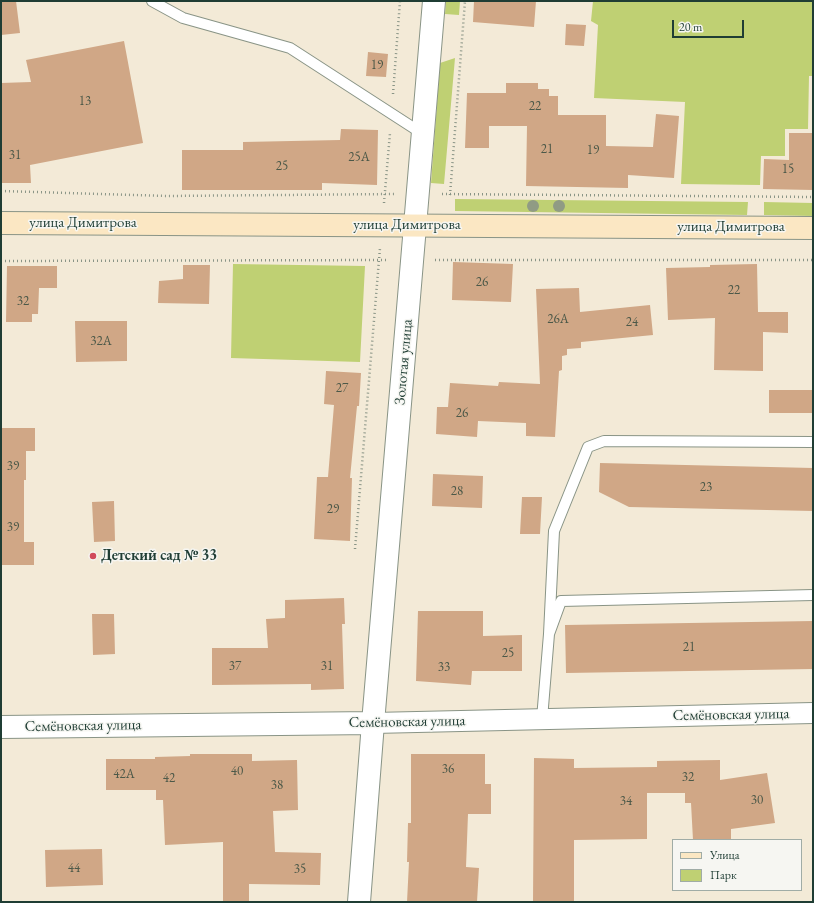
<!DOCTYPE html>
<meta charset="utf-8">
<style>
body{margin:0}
#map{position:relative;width:814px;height:903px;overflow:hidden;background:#f3ead7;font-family:"EB Garamond",serif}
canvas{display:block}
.frame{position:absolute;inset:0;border:2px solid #1f3d34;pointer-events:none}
.legend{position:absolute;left:672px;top:839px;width:130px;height:52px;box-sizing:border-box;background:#f6f6f2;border:1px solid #a0aca6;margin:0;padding:5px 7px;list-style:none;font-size:12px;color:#1f3d34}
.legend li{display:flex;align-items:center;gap:8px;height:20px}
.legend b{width:20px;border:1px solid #a0aca6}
.scale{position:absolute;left:672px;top:20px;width:72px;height:18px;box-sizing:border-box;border:2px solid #1f3d34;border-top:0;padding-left:5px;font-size:12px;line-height:14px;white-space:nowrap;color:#1f3d34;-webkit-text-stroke:3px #f6f6f2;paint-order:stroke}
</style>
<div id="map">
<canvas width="814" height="903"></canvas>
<div class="frame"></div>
<ul class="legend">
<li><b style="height:5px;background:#fbe7c3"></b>Улица</li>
<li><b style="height:11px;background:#bfd073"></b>Парк</li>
</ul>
<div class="scale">20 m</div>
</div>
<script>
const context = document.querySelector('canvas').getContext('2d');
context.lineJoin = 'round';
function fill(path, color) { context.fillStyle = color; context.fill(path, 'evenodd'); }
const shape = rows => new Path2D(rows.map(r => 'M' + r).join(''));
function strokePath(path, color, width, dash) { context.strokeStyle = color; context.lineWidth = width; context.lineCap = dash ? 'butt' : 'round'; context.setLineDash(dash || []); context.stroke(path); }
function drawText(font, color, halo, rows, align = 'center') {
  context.font = font + ' "EB Garamond",serif'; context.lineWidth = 3; context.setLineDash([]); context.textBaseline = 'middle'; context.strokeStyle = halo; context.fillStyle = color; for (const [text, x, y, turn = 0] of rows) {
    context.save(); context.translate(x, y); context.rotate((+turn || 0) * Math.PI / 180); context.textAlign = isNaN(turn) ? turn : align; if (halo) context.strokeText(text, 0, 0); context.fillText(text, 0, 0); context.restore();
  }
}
fill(shape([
 [446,1,460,1,459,15,445,14],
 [593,1,813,1,813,76,809,76,808,129,785,129,785,156,761,156,760,185,681,184,685,102,594,98,598,25,591,21],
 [455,58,444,184,431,183,440,63],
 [455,199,748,202,747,215,455,211],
 [764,202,813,203,813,216,764,215],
 [233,264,365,266,360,362,231,358]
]), '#bfd073');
fill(shape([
 [1,1,16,1,20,33,1,35],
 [474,1,536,1,534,27,473,22],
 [566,24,586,25,584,46,565,45],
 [124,41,143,143,30,165,31,183,1,183,1,83,31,82,26,60],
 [368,52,388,54,386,77,366,76],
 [506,83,538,83,538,89,549,89,549,96,558,96,558,115,606,115,606,146,653,147,656,114,679,116,674,178,628,175,628,188,526,186,527,126,489,126,489,148,465,148,467,93,506,93],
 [341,129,378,130,377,185,322,183,322,190,182,190,182,150,243,150,243,142,340,140],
 [789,133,813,133,813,190,763,189,764,159,789,160],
 [453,262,513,264,511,302,452,300],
 [757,264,758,312,788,312,788,333,763,332,763,371,714,370,715,318,668,320,666,268,710,267,710,265],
 [183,265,210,265,209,304,158,303,159,281,183,279],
 [7,266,57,266,57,288,39,288,38,314,32,314,32,322,6,322],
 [579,288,580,312,650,305,653,335,581,342,581,348,567,349,567,355,562,356,562,370,559,371,555,437,526,436,526,423,478,421,477,437,436,434,437,407,448,407,450,383,498,386,499,382,540,384,536,289],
 [75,321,127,321,127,361,76,362],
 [326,371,361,373,359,406,357,406,350,478,352,478,350,541,314,539,317,477,328,477,334,405,324,404],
 [769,390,813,390,813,413,769,413],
 [1,428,35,428,35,451,26,451,26,480,24,480,24,542,34,542,34,565,1,565],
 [600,463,813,468,813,511,629,507,599,492],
 [433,474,483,476,482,508,432,506],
 [522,497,542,497,540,534,520,534],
 [114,501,115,541,94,542,92,502],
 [344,598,345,624,342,624,344,689,311,690,311,684,212,685,212,648,268,648,266,619,285,618,285,600],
 [418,611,483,611,483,636,522,635,522,671,472,671,471,685,416,681],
 [92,614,114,614,115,654,93,655],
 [813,621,813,669,566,673,565,625],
 [190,754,252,754,252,761,297,760,298,810,273,811,275,852,321,853,320,885,249,884,249,902,223,902,223,842,165,845,163,800,156,800,156,790,106,790,106,759,155,759,155,757,190,756],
 [411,754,485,754,485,784,491,784,491,814,468,814,466,867,479,868,477,902,407,902,409,862,407,862,408,823,411,823],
 [534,758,574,759,574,768,657,767,657,761,720,760,720,780,767,773,775,823,731,829,731,840,693,840,691,803,685,803,685,793,647,793,647,839,574,840,574,902,533,902],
 [102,849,103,885,46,887,45,850]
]), '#d0a786');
const service = shape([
 [152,1,183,18,290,48,423,134],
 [549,634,554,531,588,447,604,441,813,442],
 [542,719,549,634,561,601,813,595]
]);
const minor = shape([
 [373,723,813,713]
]);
const tertiary = shape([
 [1,727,373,723],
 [359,902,373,723,434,1]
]);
const secondary = shape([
 [1,223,813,228]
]);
strokePath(service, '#899486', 12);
strokePath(minor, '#899486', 22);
strokePath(tertiary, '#899486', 24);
strokePath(secondary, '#899486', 24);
strokePath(shape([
 [393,94,400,1],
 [1,191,167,196,395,194],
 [442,194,813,197],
 [450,195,465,1],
 [384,203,390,133],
 [435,260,813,260],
 [1,261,388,260],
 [355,549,380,248]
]), '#899486', 2.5, [1, 3]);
strokePath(service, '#fff', 10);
strokePath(minor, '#fff', 20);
strokePath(tertiary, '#fff', 22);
strokePath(secondary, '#fbe7c3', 22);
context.fillStyle = '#909b84';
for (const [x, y] of [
 [533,206],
 [559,206]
]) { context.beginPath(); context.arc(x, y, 6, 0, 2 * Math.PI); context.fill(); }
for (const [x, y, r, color] of [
 [93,556,4,"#d1495b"]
]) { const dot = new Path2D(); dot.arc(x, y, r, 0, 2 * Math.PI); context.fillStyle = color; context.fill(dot); strokePath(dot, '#f6f6f2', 1.5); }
drawText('13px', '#4b5848', null, [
 ["19",377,65],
 ["13",85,101],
 ["22",535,106],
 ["21",547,149],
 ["19",593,150],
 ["31",15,155],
 ["25А",359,157],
 ["25",282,166],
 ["15",788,169],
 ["26",482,282],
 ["22",734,290],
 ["32",23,301],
 ["26А",558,319],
 ["24",632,322],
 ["32А",101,341],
 ["27",342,388],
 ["26",462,413],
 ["39",13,466],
 ["23",706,487],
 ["28",457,491],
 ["29",333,509],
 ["39",13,527],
 ["21",689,647],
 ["25",508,653],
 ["37",235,666],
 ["31",327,666],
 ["33",444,667],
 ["36",448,769],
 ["40",237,771],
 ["42А",124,774],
 ["32",688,777],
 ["42",169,778],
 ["38",277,785],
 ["30",757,800],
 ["34",626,801],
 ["44",74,868],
 ["35",300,869]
]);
drawText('15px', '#1f3d34', '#f6f6f2', [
 ["улица Димитрова",83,223],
 ["улица Димитрова",407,225],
 ["улица Димитрова",731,227],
 ["Золотая улица",404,362,-85],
 ["Семёновская улица",731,715,-1],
 ["Семёновская улица",407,722,-1],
 ["Семёновская улица",83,726,-1]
]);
drawText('bold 15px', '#1f3d34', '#f6f6f2', [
 ["Детский сад № 33",101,556]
], 'left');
</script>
